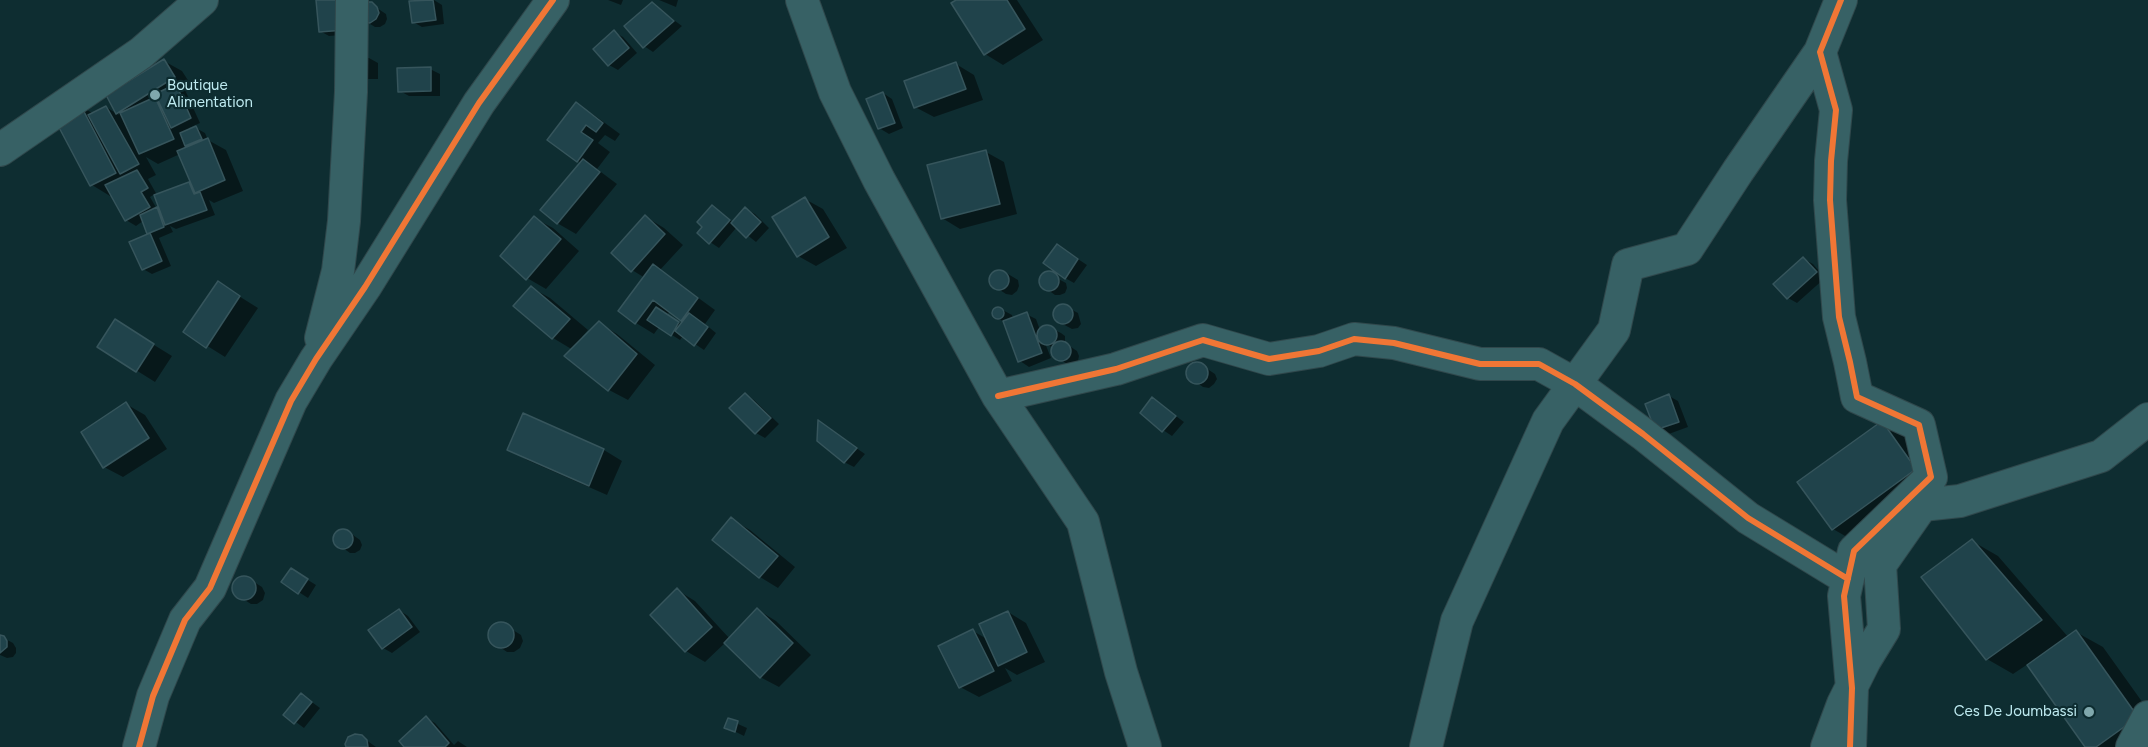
<!DOCTYPE html>
<style>
body{margin:0}
canvas{display:block;background:#0e2d31}
</style>
<canvas width="2148" height="747"></canvas>
<script>
const context = document.querySelector('canvas').getContext('2d');
context.lineJoin = 'round';
function fill(path, color) { context.fillStyle = color; context.fill(path, 'evenodd'); }
const shape = rows => new Path2D(rows.map(r => 'M' + r).join(''));
function strokePath(path, color, width, dash) { context.strokeStyle = color; context.lineWidth = width; context.lineCap = dash ? 'butt' : 'round'; context.setLineDash(dash || []); context.stroke(path); }
function drawText(font, color, halo, rows, align = 'center') {
  context.font = font + ' Figtree,sans-serif'; context.lineWidth = 4.5; context.setLineDash([]); context.textBaseline = 'middle'; context.strokeStyle = halo; context.fillStyle = color; for (const [text, x, y, turn = 0] of rows) {
    context.save(); context.translate(x, y); context.rotate((+turn || 0) * Math.PI / 180); context.textAlign = isNaN(turn) ? turn : align; if (halo) context.strokeText(text, 0, 0); context.fillText(text, 0, 0); context.restore();
  }
}
fill(shape([
 [317,0,353,34,329,36,320,31],
 [434,0,442,5,444,24,422,27,413,22,411,2],
 [608,0,623,0,621,5],
 [659,0,678,0,676,7],
 [958,0,1017,0,1043,40,1003,65,985,54],
 [371,4,386,14,387,19,385,24,380,27,375,27,365,21],
 [652,4,682,26,653,52,644,46],
 [614,32,623,37,637,53,618,70,609,65],
 [355,58,369,58,378,63,378,79,365,79],
 [164,61,182,71,193,88,186,92,200,123,189,128,190,131,196,128,205,133,208,140,226,150,243,191,214,203,209,200,215,215,176,229,170,226,173,232,159,238,171,266,152,274,143,269,149,235,143,221,136,226,126,220,112,195,110,196,92,185,80,106,94,114,106,107,119,115,108,96],
 [180,154,193,186,189,183,157,195,148,179,156,175,146,157,158,164],
 [155,194,162,212,157,209,150,197],
 [956,64,974,75,983,100,934,117,915,107],
 [430,69,440,74,440,96,409,96,400,91],
 [883,93,892,99,903,128,889,134,879,128],
 [576,104,594,115,620,134,615,141,605,135,598,143,610,152,597,169,617,184,576,234,557,223,581,163,578,161],
 [986,152,1004,162,1017,214,960,229,942,218],
 [805,199,823,209,847,248,816,266,798,256],
 [713,206,733,222,746,209,755,214,769,228,756,242,737,227,719,248,710,242],
 [646,217,664,228,683,245,660,270,715,310,705,324,716,333,704,350,683,336,680,340,659,327,654,334,636,323,645,278,632,270],
 [670,311,684,321,682,325,667,315],
 [534,218,553,228,579,251,546,289,527,278],
 [1066,251,1087,265,1074,283,1065,278],
 [1804,259,1813,264,1825,278,1797,303,1788,298,1775,284],
 [997,271,1003,271,1018,280,1019,286,1017,291,1012,295,1006,294,992,285,990,279,992,274],
 [1047,273,1066,283,1067,288,1065,293,1060,295,1055,295,1041,285,1040,280],
 [218,283,258,308,225,357,185,332],
 [532,288,550,298,588,330,582,337,584,338,599,323,617,334,655,365,628,400,609,390,567,356,573,350,553,338,516,306],
 [1063,305,1078,313,1081,324,1078,328,1072,329,1057,321,1054,317,1054,311,1058,307],
 [999,308,1012,315,1013,318,1026,314,1036,319,1040,330,1046,326,1061,333,1065,336,1065,343,1077,351,1079,356,1078,361,1069,365,1054,356,1053,348,1045,343,1051,358,1029,367,1020,361,1004,322,995,316,993,312],
 [133,332,172,356,155,382,99,347],
 [1195,364,1200,364,1215,374,1217,379,1214,384,1209,388,1203,387,1189,377,1188,372,1190,367],
 [745,394,754,400,779,424,765,438,756,433,731,408],
 [1669,396,1678,401,1688,427,1666,435,1656,429],
 [1153,399,1184,422,1172,436,1163,430],
 [126,404,145,415,167,449,123,477,104,467],
 [523,415,604,450,622,461,607,495,527,460,509,449],
 [1882,423,1908,438,1941,485,1859,544,1833,529],
 [827,428,865,454,854,467,844,462],
 [731,519,750,530,795,567,778,588,760,577,714,540],
 [341,530,346,530,360,540,362,545,360,550,355,553,350,553,336,543,334,538,336,533],
 [1972,541,1998,556,2069,638,2076,632,2103,647,2148,710,2143,747,2087,747,2028,664,2013,674,1987,659],
 [300,575,316,585,308,598,283,582],
 [246,577,262,587,265,593,263,600,257,604,251,604,235,594,233,588,235,582,240,578],
 [677,590,695,601,730,639,758,610,776,621,811,655,779,687,760,677,725,643,705,662,686,651,652,615],
 [399,610,408,616,420,632,392,653,383,648],
 [1008,612,1026,623,1045,662,1017,675,1005,668,1012,681,979,697,960,687,973,631,987,639],
 [498,624,505,625,521,635,523,641,520,648,514,652,507,652,491,641,490,635,492,628],
 [0,636,13,643,16,648,16,653,13,657,7,658,0,655],
 [301,694,320,708,304,728,285,714],
 [426,718,435,723,454,745,458,741,467,747,406,747],
 [729,720,747,728,744,736,726,727],
 [362,737,376,747,347,747]
]), '#0007');
const building = shape([
 [316,0,343,0,345,30,319,32,316,0],
 [433,0,436,20,412,23,409,1,433,0],
 [956,0,1007,0,1025,29,984,55,951,3,956,0],
 [365,2,372,2,377,7,379,13,376,19,370,23,364,22,365,2],
 [652,2,674,21,643,48,624,26,652,2],
 [614,30,629,48,608,66,593,49,614,30],
 [164,59,175,77,116,114,106,95,164,59],
 [956,62,966,89,914,108,904,81,956,62],
 [431,67,431,91,398,92,397,68,431,67],
 [176,84,191,118,171,128,155,94,176,84],
 [883,92,895,123,878,129,866,99,883,92],
 [155,97,174,139,139,154,120,113,155,97],
 [576,102,603,123,596,132,586,125,581,132,593,140,577,162,547,140,576,102],
 [80,104,116,173,90,186,54,118,80,104],
 [106,106,139,164,120,174,88,115,106,106],
 [196,126,202,139,185,146,180,133,196,126],
 [208,138,225,180,195,193,177,151,208,138],
 [986,150,1000,204,941,219,927,165,986,150],
 [583,159,600,172,557,224,540,210,583,159],
 [137,170,148,188,141,192,150,207,125,221,105,185,137,170],
 [189,182,194,194,200,192,207,210,165,225,154,195,189,182],
 [805,197,829,237,797,257,772,217,805,197],
 [712,205,730,220,709,244,697,233,702,227,697,222,712,205],
 [157,207,164,227,147,234,140,215,157,207],
 [745,207,761,222,746,238,731,223,745,207],
 [645,215,665,234,631,272,611,253,645,215],
 [534,216,561,239,526,280,500,256,534,216],
 [150,233,162,261,142,270,129,242,150,233],
 [1057,244,1078,259,1065,279,1043,263,1057,244],
 [1803,257,1817,272,1787,299,1773,284,1803,257],
 [653,264,698,298,681,321,653,300,635,324,618,311,653,264],
 '989 280a10 10 0 1 1 20 0a10 10 0 1 1-20 0Z',
 '1039 281a10 10 0 1 1 20 0a10 10 0 1 1-20 0Z',
 [218,281,240,296,206,348,183,332,218,281],
 [531,286,570,319,552,339,513,306,531,286],
 '1053 314a10 10 0 1 1 20 0a10 10 0 1 1-20 0Z',
 '992 313a6 6 0 1 1 12 0a6 6 0 1 1-12 0Z',
 [656,307,679,322,671,336,647,320,656,307],
 [1027,312,1042,353,1018,362,1003,321,1027,312],
 [689,313,708,327,694,346,675,331,689,313],
 [115,319,154,344,136,372,97,347,115,319],
 [599,321,637,354,608,391,564,356,599,321],
 '1037 335a10 10 0 1 1 20 0a10 10 0 1 1-20 0Z',
 '1051 351a10 10 0 1 1 20 0a10 10 0 1 1-20 0Z',
 '1186 373a11 11 0 1 1 22 0a11 11 0 1 1-22 0Z',
 [745,393,771,418,755,434,729,408,745,393],
 [1669,394,1679,422,1655,430,1645,404,1669,394],
 [1152,397,1176,416,1162,432,1140,413,1152,397],
 [126,402,149,438,103,468,81,432,126,402],
 [523,413,604,449,589,486,507,450,523,413],
 [818,420,857,448,844,463,817,441,818,420],
 [1882,421,1916,469,1832,530,1797,482,1882,421],
 [731,517,778,556,759,578,712,540,731,517],
 '333 539a10 10 0 1 1 20 0a10 10 0 1 1-20 0Z',
 [1972,539,2042,620,1986,660,1921,577,1972,539],
 [291,568,308,579,298,594,281,582,291,568],
 '232 588a12 12 0 1 1 24 0a12 12 0 1 1-24 0Z',
 [677,588,712,627,685,652,650,615,677,588],
 [757,608,793,643,760,678,724,643,757,608],
 [399,609,412,627,382,649,368,630,399,609],
 [1008,611,1027,652,998,666,979,624,1008,611],
 '488 635a13 13 0 1 1 26 0a13 13 0 1 1-26 0Z',
 [973,629,994,671,959,688,938,646,973,629],
 [2076,630,2138,717,2096,747,2085,747,2027,665,2076,630],
 [0,635,4,636,7,641,7,647,0,653,0,635],
 [301,693,312,702,294,724,283,715,301,693],
 [426,716,449,743,445,747,404,747,399,741,426,716],
 [728,718,738,721,735,732,724,728,728,718],
 [355,734,362,735,367,740,368,747,346,747,345,744,348,737,355,734]
]);
fill(building, '#20434b');
strokePath(building, '#36555c', 1.5);
const minor = shape([
 [802,0,835,92,879,180,998,396,1083,522,1121,672,1145,747],
 [1841,0,1820,52,1836,110,1831,161,1830,200,1839,317,1850,362,1857,397,1919,425,1931,477,1854,551,1844,596,1852,688,1850,747],
 [0,150,141,53,202,0],
 [321,338,338,271,344,221,351,92,352,0],
 [998,396,1116,369,1203,340,1269,359,1319,351,1354,339,1394,343,1480,364,1539,364,1575,384,1643,434,1748,518,1848,579],
 [139,747,153,696,185,620,210,588,291,401,316,359,365,287,479,103,553,0],
 [1426,747,1457,621,1548,421,1614,330,1628,265,1687,249,1738,171,1820,52],
 [1827,747,1843,704,1865,660,1884,629,1880,565,1922,505,1960,501,2101,456,2148,419],
 [2132,747,2148,717]
]);
strokePath(minor, '#30484c', 34);
strokePath(minor, '#376165', 32);
strokePath(shape([
 [1841,0,1820,52,1836,110,1831,161,1830,200,1839,317,1850,362,1857,397,1919,425,1931,477,1854,551,1844,596,1852,688,1850,747],
 [998,396,1116,369,1203,340,1269,359,1319,351,1354,339,1394,343,1480,364,1539,364,1575,384,1643,434,1748,518,1848,579],
 [139,747,153,696,185,620,210,588,291,401,316,359,365,287,479,103,553,0]
]), '#f07635', 6);
for (const [x, y, r, color] of [
 [155,95,6,"#80a8ad"],
 [2089,712,6,"#80a8ad"]
]) { const dot = new Path2D(); dot.arc(x, y, r, 0, 2 * Math.PI); context.fillStyle = color; context.fill(dot); strokePath(dot, '#0d2c30', 2); }
drawText('15px', '#beeaf0', '#0d2c30', [
 ["Boutique",167,86],
 ["Alimentation",167,103],
 ["Ces De Joumbassi",2077,712,"right"]
], 'left');
</script>
